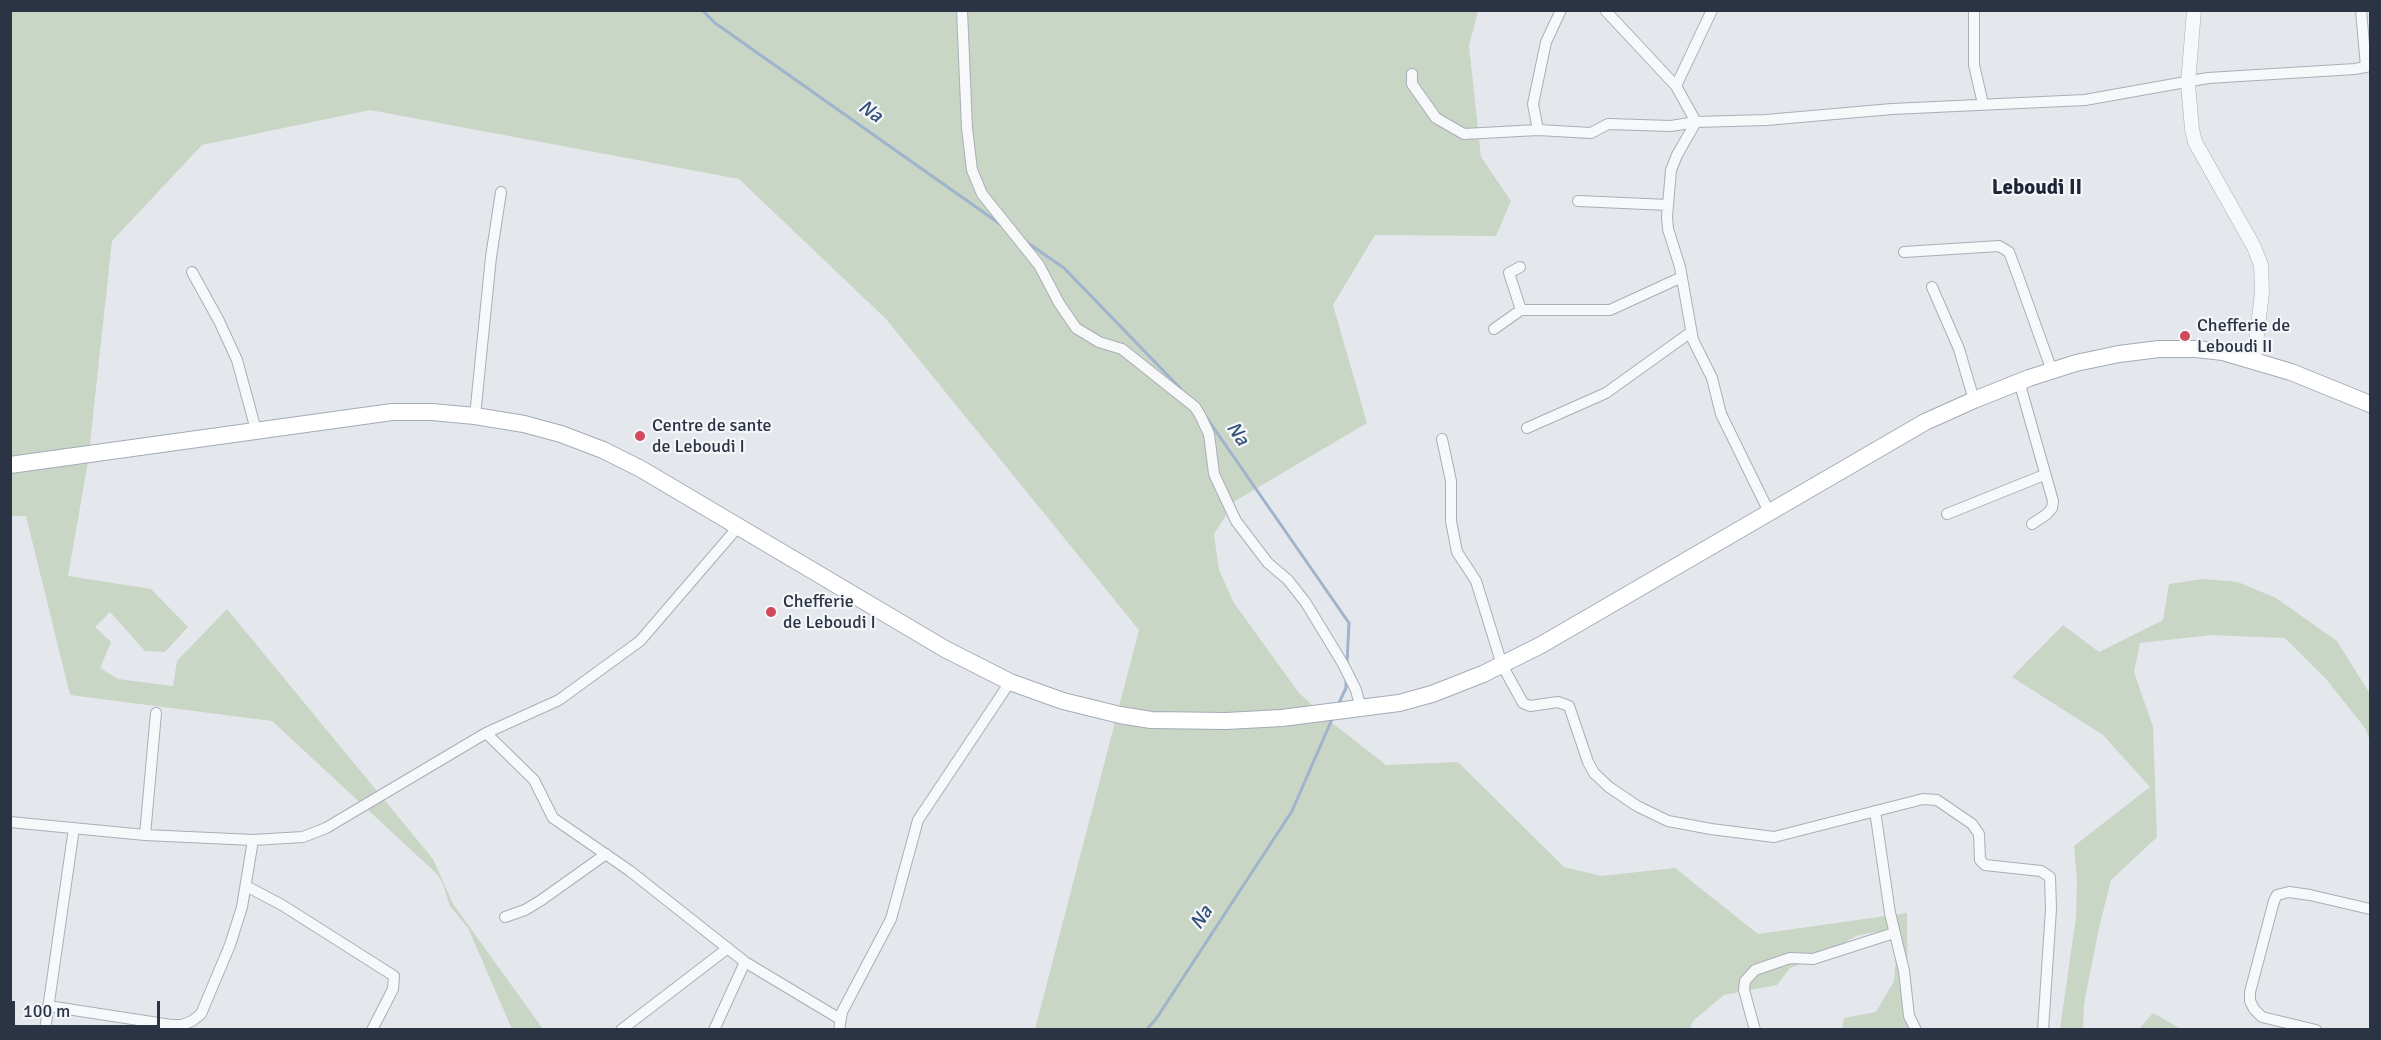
<!DOCTYPE html>
<style>
body{margin:0}
#map{position:relative;width:2381px;height:1040px;overflow:hidden;background:#e4e7ec;font-family:Signika,sans-serif}
canvas{display:block}
.frame{position:absolute;inset:0;border:12px solid #2b3445;pointer-events:none}
.scale{position:absolute;left:12px;top:1001px;width:148px;height:27px;box-sizing:border-box;border:3px solid #2b3445;border-top:0;padding-left:8px;font-size:18px;line-height:21px;white-space:nowrap;color:#2b3445;-webkit-text-stroke:4px #f4f6f9;paint-order:stroke}
</style>
<div id="map">
<canvas width="2381" height="1040"></canvas>
<div class="frame"></div>
<div class="scale">100 m</div>
</div>
<script>
const context = document.querySelector('canvas').getContext('2d');
context.lineJoin = 'round';
function fill(path, color) { context.fillStyle = color; context.fill(path, 'evenodd'); }
const shape = rows => new Path2D(rows.map(r => 'M' + r).join(''));
function strokePath(path, color, width, dash) { context.strokeStyle = color; context.lineWidth = width; context.lineCap = dash ? 'butt' : 'round'; context.setLineDash(dash || []); context.stroke(path); }
function drawText(font, color, halo, rows, align = 'center') {
  context.font = font + ' Signika,sans-serif'; context.lineWidth = 4.5; context.setLineDash([]); context.textBaseline = 'middle'; context.strokeStyle = halo; context.fillStyle = color; for (const [text, x, y, turn = 0] of rows) {
    context.save(); context.translate(x, y); context.rotate((+turn || 0) * Math.PI / 180); context.textAlign = isNaN(turn) ? turn : align; if (halo) context.strokeText(text, 0, 0); context.fillText(text, 0, 0); context.restore();
  }
}
fill(shape([
 [11,11,1478,11,1469,46,1481,157,1511,201,1496,236,1375,235,1333,305,1367,423,1235,501,1214,534,1219,570,1234,603,1299,693,1326,718,1386,765,1458,762,1564,867,1601,876,1675,868,1758,934,1907,913,1908,1029,1842,1029,1844,1018,1876,1012,1894,981,1897,946,1895,933,1874,932,1856,936,1819,957,1790,968,1777,985,1724,995,1693,1021,1690,1029,1035,1029,1139,630,886,319,739,179,370,110,202,145,112,241,88,462,68,576,151,589,188,627,165,652,145,651,110,612,95,627,111,642,100,668,118,679,173,686,177,661,227,609,433,859,453,904,543,1029,512,1029,468,928,450,906,443,884,436,873,272,721,70,695,26,516,11,516],
 [2203,579,2238,582,2276,598,2337,641,2370,694,2370,741,2365,728,2326,679,2285,638,2211,635,2140,643,2134,672,2153,727,2157,837,2111,880,2099,928,2084,1004,2083,1029,2060,1029,2076,917,2077,880,2074,846,2150,787,2103,735,2012,677,2063,625,2099,652,2163,620,2169,584],
 [2153,1013,2181,1029,2139,1029]
]), '#c9d6c5');
strokePath(shape([
 [702,10,715,23,1000,224],
 [1025,241,1064,268,1181,389],
 [1204,414,1349,623,1347,662],
 [1338,705,1346,688,1346,677],
 [1146,1030,1156,1019,1292,811,1333,717]
]), '#9fb4cc', 3);
const minor = shape([
 [962,10,967,128,972,170,982,194,1039,265,1059,303,1076,328,1099,342,1122,349,1195,407,1200,415,1209,434,1214,474,1236,521,1268,563,1288,580,1306,603,1343,664,1356,690,1361,709],
 [1561,10,1546,42,1533,104,1538,130,1591,133,1608,124,1671,126,1696,122,1766,120,1892,109,2085,100,2208,78,2355,69,2370,66],
 [1605,10,1676,86,1696,122],
 [1974,10,1974,65,1983,104],
 [2361,10,2366,67],
 [1412,74,1412,84,1436,118,1464,134,1538,130],
 [1676,86,1712,10],
 [1696,122,1677,155,1671,170,1667,217,1668,229,1680,267,1693,340,1712,378,1721,414,1769,512],
 [1578,201,1668,205],
 [1904,252,1999,246,2009,252,2018,276,2052,371],
 [1520,267,1509,273,1521,310],
 [192,272,219,321,237,360,256,430],
 [1932,287,1959,349,1974,400],
 [1494,329,1521,310,1610,310,1682,277],
 [2019,381,2053,501,2052,508,2047,514,2032,524],
 [475,416,491,257,501,192],
 [1527,428,1606,393,1691,332],
 [1442,439,1451,481,1451,521,1457,552,1476,581,1502,665,1523,703,1530,706,1558,702,1569,706,1588,762,1594,773,1609,787,1637,806,1668,821,1711,829,1774,837,1923,799,1937,800,1972,824,1979,834,1980,860,1985,865,2041,871,2050,877,2051,909,2043,1030],
 [1947,514,2044,475],
 [486,733,534,780,553,818,630,871,745,962,840,1019],
 [1875,811,1890,913,1904,971,1909,1016,1916,1030],
 [10,822,145,835,253,840,303,837,326,828,486,733,559,700,640,641,738,527],
 [145,835,156,713],
 [246,886,282,905,394,976,393,989,372,1030],
 [505,917,525,910,540,901,606,854],
 [48,1006,171,1025,182,1025,192,1021,201,1014,230,945,242,907,253,840],
 [45,1030,74,828],
 [621,1030,728,948],
 [714,1030,745,962],
 [839,1030,842,1012,891,919,918,820,1010,682],
 [1755,1030,1744,990,1745,981,1755,970,1790,958,1813,959,1894,933],
 [2316,1030,2262,1017,2254,1009,2250,1001,2250,992,2274,901,2277,895,2289,892,2310,895,2370,909]
]);
const tertiary = shape([
 [2194,10,2188,84,2192,129,2195,142,2254,247,2261,265,2262,292,2254,360]
]);
const primary = shape([
 [10,465,392,412,432,412,475,416,524,424,561,434,603,450,641,469,945,649,1010,682,1063,701,1120,715,1151,720,1226,721,1282,718,1399,703,1432,694,1483,674,1541,645,1925,422,1974,400,2029,378,2076,363,2119,354,2159,349,2196,349,2223,352,2291,372,2370,404]
]);
strokePath(minor, '#a9aeb7', 12);
strokePath(tertiary, '#a9aeb7', 15);
strokePath(primary, '#a3abb8', 18);
strokePath(minor, '#f7f8fa', 10);
strokePath(tertiary, '#f7f8fa', 14);
strokePath(primary, '#fff', 16);
for (const [x, y, r, color] of [
 [2185,336,6,"#d1495b"],
 [640,436,6,"#d1495b"],
 [771,612,6,"#d1495b"]
]) { const dot = new Path2D(); dot.arc(x, y, r, 0, 2 * Math.PI); context.fillStyle = color; context.fill(dot); strokePath(dot, '#f4f6f9', 2); }
drawText('18px', '#2b3445', '#f4f6f9', [
 ["Chefferie de",2197,326],
 ["Leboudi II",2197,347],
 ["Centre de sante",652,426],
 ["de Leboudi I",652,447],
 ["Chefferie",783,602],
 ["de Leboudi I",783,623]
], 'left');
drawText('italic 20px', '#34527a', '#f4f6f9', [
 ["Na",870,112,35],
 ["Na",1237,434,55],
 ["Na",1202,918,-56]
]);
drawText('bold 21px', '#1d2536', '#f4f6f9', [
 ["Leboudi II",2037,188]
]);
</script>
